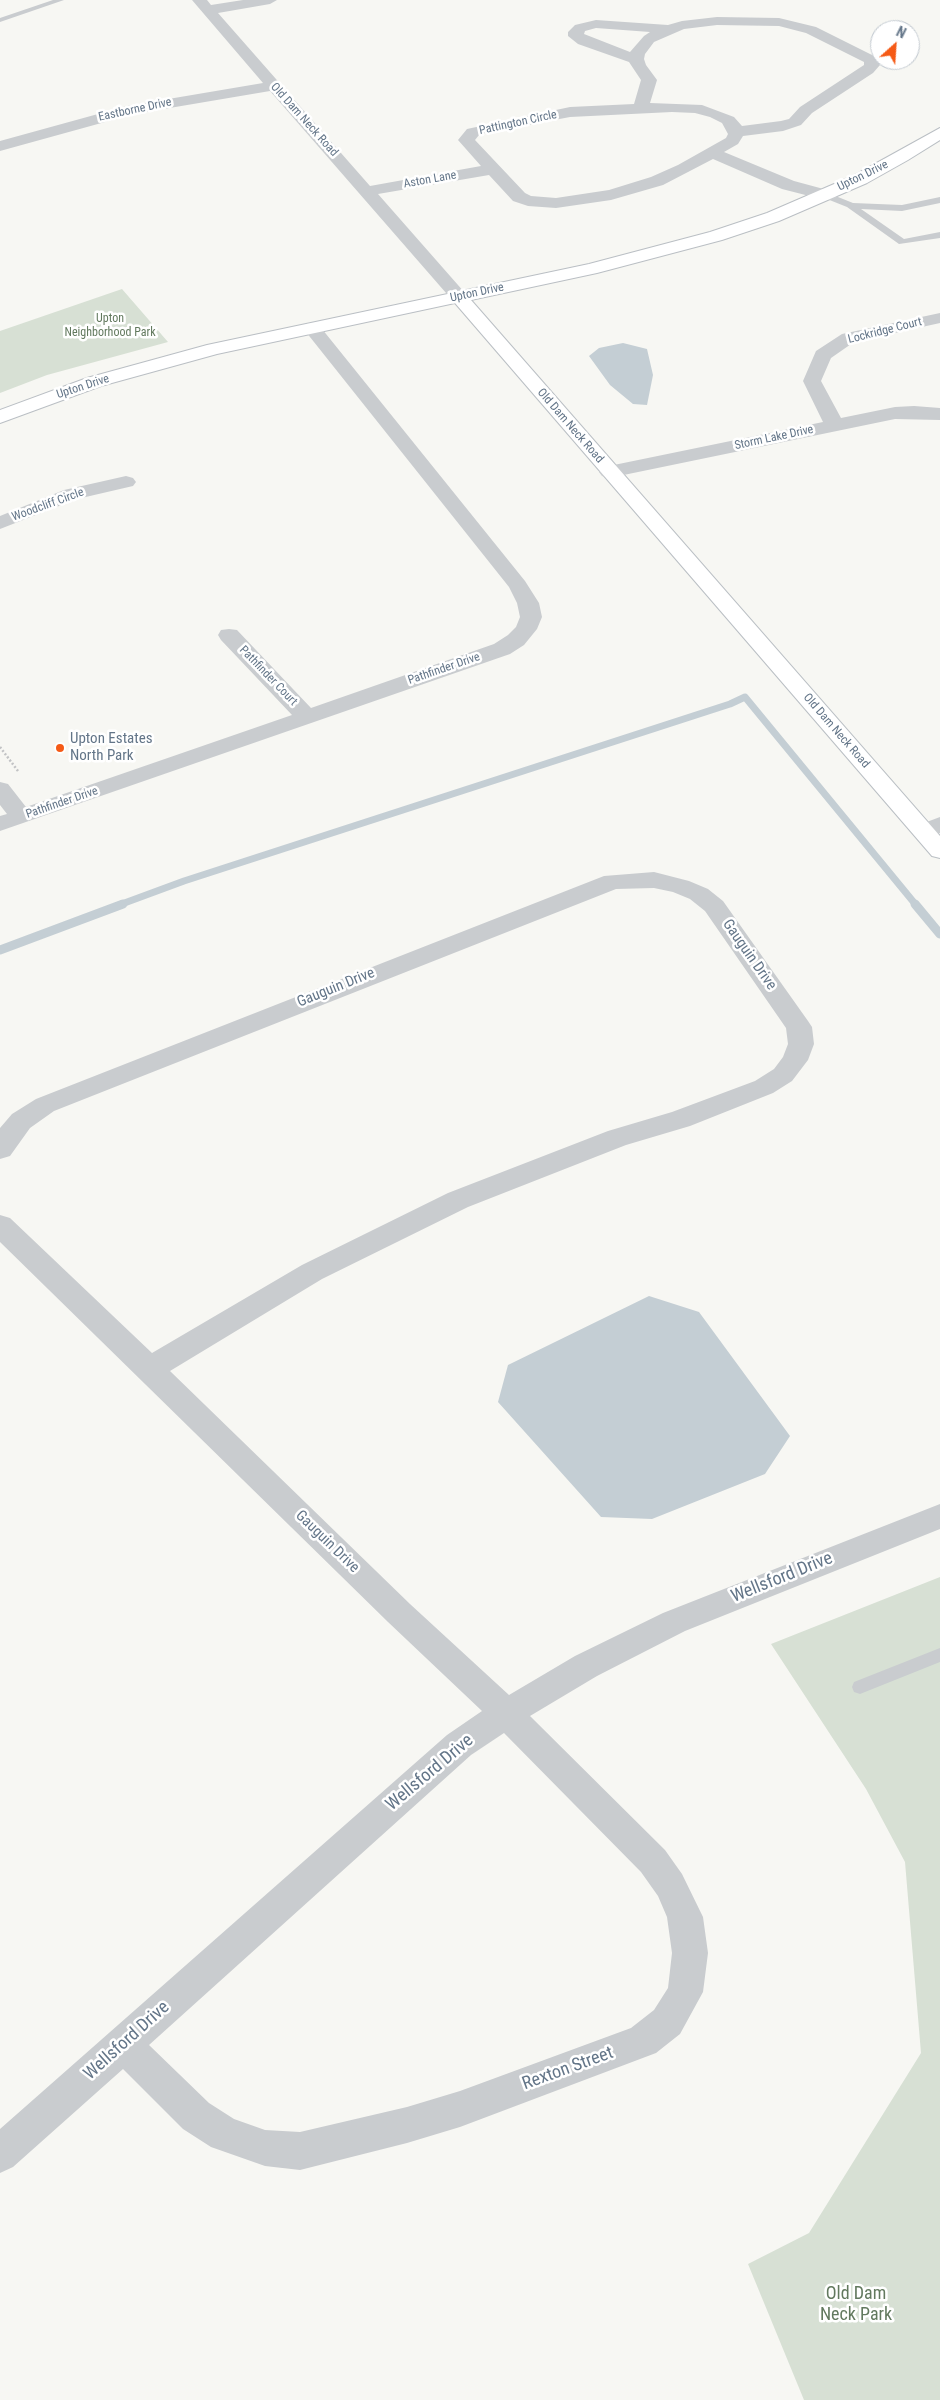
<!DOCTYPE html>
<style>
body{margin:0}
#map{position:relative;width:940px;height:2400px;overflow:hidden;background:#f7f7f3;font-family:"Roboto Condensed",sans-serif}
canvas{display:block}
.north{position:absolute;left:870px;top:20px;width:50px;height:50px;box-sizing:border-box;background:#fff;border:1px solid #c1c8cf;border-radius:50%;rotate:26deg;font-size:14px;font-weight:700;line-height:20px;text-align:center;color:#637588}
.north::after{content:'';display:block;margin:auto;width:18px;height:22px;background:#f55a16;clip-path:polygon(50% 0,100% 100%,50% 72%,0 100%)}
</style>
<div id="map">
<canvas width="940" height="2400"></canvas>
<div class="north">N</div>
</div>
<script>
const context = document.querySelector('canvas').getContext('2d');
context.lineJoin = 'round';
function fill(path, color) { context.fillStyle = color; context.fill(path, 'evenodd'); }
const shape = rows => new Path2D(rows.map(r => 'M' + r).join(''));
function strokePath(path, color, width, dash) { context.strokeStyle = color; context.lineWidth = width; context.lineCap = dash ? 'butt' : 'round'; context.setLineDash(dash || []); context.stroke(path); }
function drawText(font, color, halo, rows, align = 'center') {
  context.font = font + ' "Roboto Condensed",sans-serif'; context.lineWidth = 5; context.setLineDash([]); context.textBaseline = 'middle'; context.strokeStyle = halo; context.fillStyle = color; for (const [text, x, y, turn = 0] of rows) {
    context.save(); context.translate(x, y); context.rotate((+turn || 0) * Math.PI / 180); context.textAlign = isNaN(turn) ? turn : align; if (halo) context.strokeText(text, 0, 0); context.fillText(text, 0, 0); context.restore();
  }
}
fill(shape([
 [122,289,168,342,47,375,0,393,0,331],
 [940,1577,940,2400,804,2400,748,2264,809,2233,921,2053,905,1862,866,1789,771,1644]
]), '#d7e0d4');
fill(shape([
 [623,343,647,349,653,375,647,405,633,404,610,385,589,356,599,348],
 [649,1296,699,1312,790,1436,765,1474,652,1519,601,1517,498,1402,508,1365]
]), '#c4ced4');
strokePath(shape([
 [119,905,184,881,730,704,745,697,916,905]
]), '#c4ced4', 7);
strokePath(shape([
 [915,904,940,934],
 [0,950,123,904]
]), '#c4ced4', 9);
const secondary = shape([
 [940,128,940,140,908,160,867,183,779,221,722,240,597,273,471,300,940,836,940,858,932,856,455,303,217,354,101,386,0,423,0,410,87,378,207,345,589,264,710,232,767,213,855,175,940,128]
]);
strokePath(secondary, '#babfc4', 2);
strokePath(shape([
 [0,747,18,771]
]), '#c2c3c5', 2.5, [2, 2]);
fill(shape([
 [53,0,64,0,0,22,0,18,53,0],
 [822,193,828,193,853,203,902,205,940,197,940,203,902,211,861,209,904,239,940,232,940,238,899,244,847,207,822,197,822,193],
 [940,1648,940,1662,860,1694,854,1692,852,1687,854,1682,940,1648]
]), '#c9cccf');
fill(shape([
 [192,0,207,0,211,5,243,0,277,0,270,4,218,13,370,186,481,166,458,140,467,129,570,107,634,104,641,80,629,62,578,44,568,36,568,32,575,25,596,20,668,25,682,21,717,17,779,18,816,27,876,57,880,65,873,73,812,113,801,125,783,131,743,136,738,144,724,152,794,181,831,191,833,195,831,199,825,200,782,189,713,159,663,185,611,200,556,208,528,206,513,201,489,175,378,194,465,293,468,297,465,301,459,302,453,301,270,91,134,114,0,151,0,141,127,106,263,83,192,0],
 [717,25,779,26,806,33,864,62,864,65,800,107,789,119,781,121,742,126,734,117,702,105,650,103,657,80,646,65,644,59,645,54,654,42,684,29,717,25],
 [596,28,650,32,644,36,630,52,584,34,585,31,596,28],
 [672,112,695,113,710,117,722,123,728,134,726,138,678,165,651,177,609,190,556,198,531,196,525,193,475,140,479,135,486,133,570,117,672,112],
 [940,313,940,323,854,342,831,358,821,381,841,418,895,407,914,406,940,408,940,420,895,419,609,478,602,476,599,472,602,468,609,466,823,422,803,381,816,351,842,334,940,313],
 [312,323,318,324,525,581,539,603,542,617,537,629,524,645,510,654,0,831,0,816,7,814,0,805,0,782,8,784,26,807,292,715,221,640,218,635,221,630,229,629,237,630,311,708,494,644,508,635,516,627,520,617,517,603,509,587,306,332,303,328,306,324,312,323],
 [126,476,133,478,136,482,133,486,77,499,0,529,0,516,64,490,126,476],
 [940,817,940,833,924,838,916,836,912,831,916,826,940,817],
 [654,872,689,881,708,889,723,901,808,1021,812,1027,814,1044,808,1060,792,1081,773,1093,690,1126,626,1145,468,1207,322,1279,170,1371,410,1604,509,1695,575,1656,663,1613,940,1504,940,1529,685,1631,597,1676,530,1716,665,1850,682,1874,703,1917,708,1953,703,1992,680,2034,656,2053,460,2127,407,2143,300,2170,265,2166,211,2147,183,2129,123,2069,13,2167,0,2173,0,2129,447,1735,482,1711,388,1622,0,1242,0,1215,10,1218,152,1353,302,1265,448,1193,608,1131,672,1112,755,1081,774,1069,783,1057,788,1044,786,1028,705,911,690,899,673,892,654,888,616,889,54,1111,30,1128,10,1156,0,1159,0,1128,12,1114,36,1099,604,876,654,872],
 [504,1733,641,1872,658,1896,667,1917,672,1953,668,1988,654,2010,631,2028,460,2091,407,2107,300,2132,265,2130,234,2119,209,2103,149,2045,471,1755,504,1733]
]), '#c9cccf');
fill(secondary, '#fff');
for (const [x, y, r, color] of [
 [60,748,5,"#f55a16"]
]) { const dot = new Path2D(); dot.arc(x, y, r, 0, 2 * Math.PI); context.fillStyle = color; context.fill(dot); strokePath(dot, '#fff', 2); }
drawText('12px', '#637588', '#fff', [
 ["Eastborne Drive",135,110,-12],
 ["Old Dam Neck Road",304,120,48],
 ["Pattington Circle",518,123,-12],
 ["Upton Drive",863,176,-26],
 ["Aston Lane",430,180,-10],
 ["Upton Drive",477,293,-12],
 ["Lockridge Court",885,331,-14],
 ["Upton Drive",83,387,-18],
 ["Old Dam Neck Road",570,426,49],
 ["Storm Lake Drive",774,438,-12],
 ["Woodcliff Circle",48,505,-20],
 ["Pathfinder Drive",444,669,-19],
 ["Pathfinder Court",268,676,46],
 ["Old Dam Neck Road",836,731,49],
 ["Pathfinder Drive",62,803,-19]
]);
drawText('12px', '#62795e', '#fff', [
 ["Upton",110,319],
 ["Neighborhood Park",110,333]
]);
drawText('15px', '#637588', '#fff', [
 ["Upton Estates",70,739],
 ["North Park",70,756]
], 'left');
drawText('15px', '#637588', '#fff', [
 ["Gauguin Drive",749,955,55],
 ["Gauguin Drive",336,988,-22],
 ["Gauguin Drive",327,1542,44]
]);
drawText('18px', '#637588', '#fff', [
 ["Wellsford Drive",782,1578,-22],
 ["Wellsford Drive",430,1773,-40],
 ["Wellsford Drive",127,2041,-42],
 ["Rexton Street",568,2069,-20]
]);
drawText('18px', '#62795e', '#fff', [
 ["Old Dam",856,2294],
 ["Neck Park",856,2315]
]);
</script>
